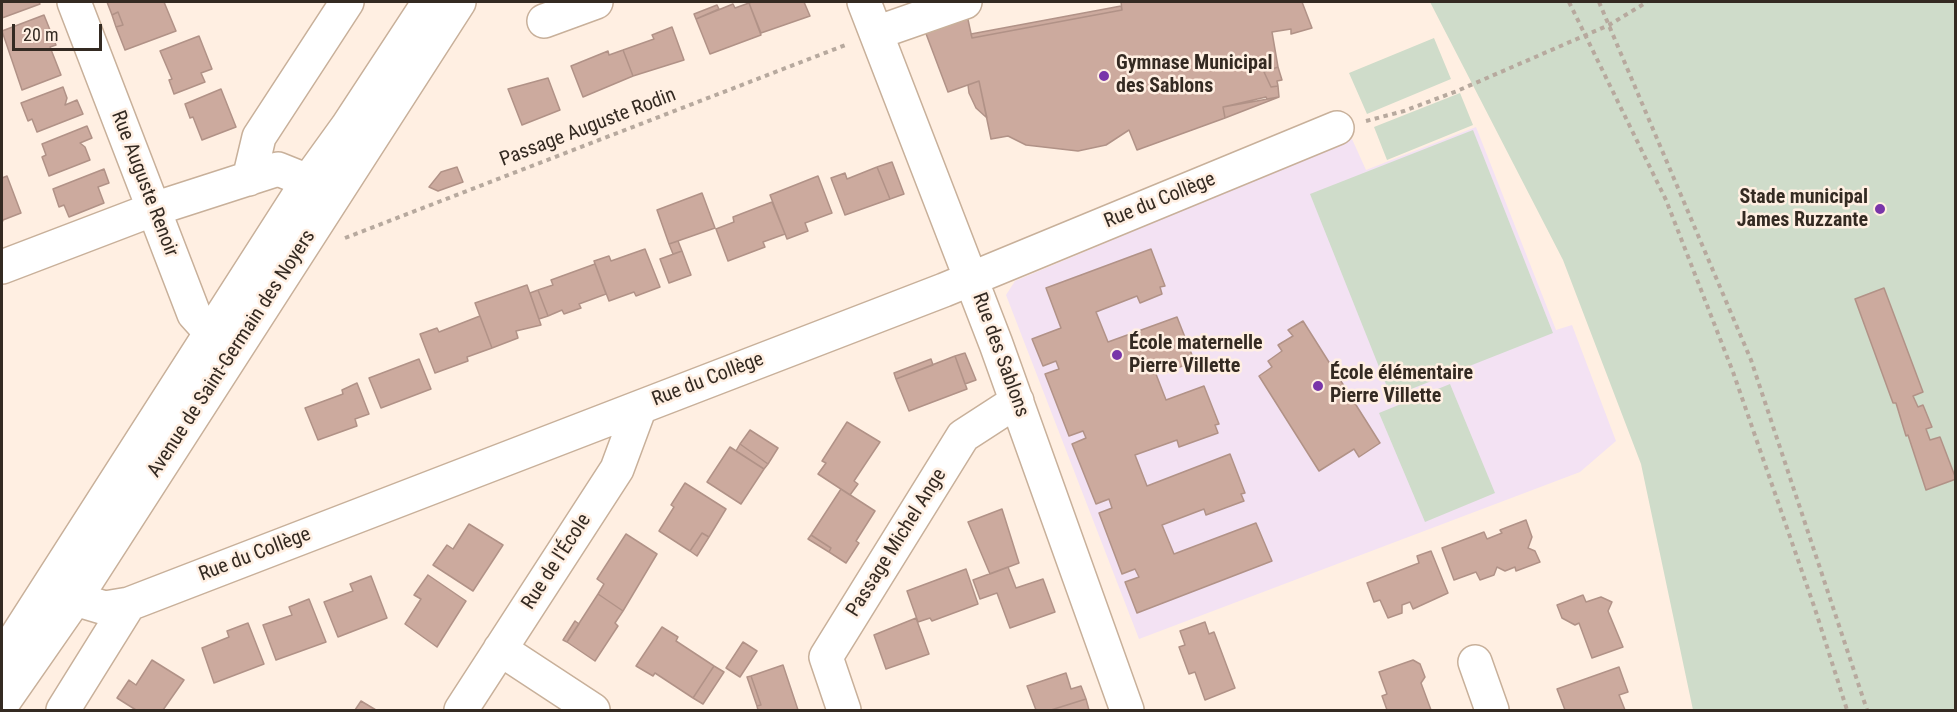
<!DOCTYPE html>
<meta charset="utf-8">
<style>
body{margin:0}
#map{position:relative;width:1957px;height:712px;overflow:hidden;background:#ffefe2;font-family:"Roboto Condensed",sans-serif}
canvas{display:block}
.frame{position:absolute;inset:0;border:3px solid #342a22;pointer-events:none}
.scale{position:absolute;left:12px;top:24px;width:90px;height:27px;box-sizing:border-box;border:3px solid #342a22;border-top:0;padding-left:8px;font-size:18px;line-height:21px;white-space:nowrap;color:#342a22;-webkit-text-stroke:4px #ffefe2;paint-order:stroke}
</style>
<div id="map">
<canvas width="1957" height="712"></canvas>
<div class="frame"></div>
<div class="scale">20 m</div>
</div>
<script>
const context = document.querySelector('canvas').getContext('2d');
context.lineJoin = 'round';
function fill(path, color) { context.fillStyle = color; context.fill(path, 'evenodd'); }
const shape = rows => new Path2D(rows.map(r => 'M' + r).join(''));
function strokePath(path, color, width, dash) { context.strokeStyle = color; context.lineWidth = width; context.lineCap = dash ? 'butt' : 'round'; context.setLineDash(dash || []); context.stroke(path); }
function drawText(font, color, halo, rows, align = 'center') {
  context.font = font + ' "Roboto Condensed",sans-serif'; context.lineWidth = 5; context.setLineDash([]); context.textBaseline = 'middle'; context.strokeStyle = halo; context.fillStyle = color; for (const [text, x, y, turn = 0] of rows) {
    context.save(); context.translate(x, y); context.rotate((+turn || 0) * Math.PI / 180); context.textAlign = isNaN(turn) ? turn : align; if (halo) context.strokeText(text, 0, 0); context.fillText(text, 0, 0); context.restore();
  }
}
fill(shape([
 [1476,127,1556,330,1572,325,1616,441,1580,472,1139,639,1006,295,1015,281,1352,139,1366,170]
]), '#f3e2f3');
fill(shape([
 [1430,2,1955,2,1955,710,1693,710,1641,464,1563,260],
 [1434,38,1451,79,1367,114,1349,73],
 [1460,93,1473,125,1387,160,1374,127],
 [1473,130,1553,333,1391,397,1310,194],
 [1450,384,1495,493,1425,522,1379,413]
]), '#cfdcca');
const building = shape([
 [2,2,39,2,40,4,2,18,2,2],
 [107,2,164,2,176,31,125,50,116,27,123,25,118,12,112,15,107,2],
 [752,2,804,2,810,16,761,33,749,3,752,2],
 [1121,2,1302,2,1312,28,1291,34,1291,29,1272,32,1278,67,1264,72,1271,87,1278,86,1279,97,1267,99,1266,97,1223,107,1225,118,1137,150,1129,130,1106,145,1078,151,1026,145,1008,136,991,139,979,81,948,92,925,31,967,15,972,38,1122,10,1121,2],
 [749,3,761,35,710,54,696,19,733,4,735,8,749,3],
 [717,5,719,9,696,19,694,14,717,5],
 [1121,6,1122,10,972,38,971,34,1121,6],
 [118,12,123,25,116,27,112,15,118,12],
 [44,15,56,45,50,47,61,75,22,90,2,31,44,15],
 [672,27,684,60,633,76,623,50,654,39,652,35,672,27],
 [199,36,212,69,201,73,205,82,174,94,169,80,172,79,160,51,199,36],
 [623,50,633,76,583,97,571,66,608,51,609,55,623,50],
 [1278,67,1282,80,1277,81,1278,86,1271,87,1264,72,1278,67],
 [548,78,560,110,522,125,508,89,548,78],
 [979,81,987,118,976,108,969,93,968,85,979,81],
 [63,87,67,98,65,105,77,100,83,114,37,132,32,119,28,121,21,103,63,87],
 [221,89,236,127,202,140,193,117,190,118,185,104,221,89],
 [1279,97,1225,118,1223,107,1279,97],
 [87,126,92,138,80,143,85,147,90,160,49,176,42,157,46,155,42,144,87,126],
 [892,162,904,194,890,199,877,167,892,162],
 [457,167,463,182,438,191,429,187,441,172,457,167],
 [877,167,890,199,845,215,831,178,845,173,847,179,877,167],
 [104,169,109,183,98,187,104,203,69,217,64,205,59,207,53,189,104,169],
 [7,176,21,213,3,220,2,223,2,178,7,176],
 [818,176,832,213,805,223,808,231,787,239,770,195,818,176],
 [702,193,715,228,669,244,657,210,702,193],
 [772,202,785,234,763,242,765,247,728,261,716,229,734,222,733,217,772,202],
 [678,241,682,251,673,254,669,244,678,241],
 [645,249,660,287,636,296,634,292,609,301,594,261,609,256,611,261,645,249],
 [1151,249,1165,286,1160,287,1162,294,1140,303,1137,296,1096,312,1108,342,1177,317,1192,355,1187,356,1190,363,1167,372,1164,365,1154,369,1166,400,1204,386,1219,424,1215,425,1218,433,1179,447,1177,440,1135,455,1147,486,1230,454,1245,493,1241,494,1244,501,1206,515,1204,509,1162,525,1174,554,1256,523,1272,561,1137,613,1125,582,1139,577,1135,569,1122,574,1099,513,1112,508,1109,499,1096,504,1072,444,1086,438,1083,431,1069,436,1045,374,1059,369,1056,361,1043,366,1032,339,1061,328,1046,288,1151,249],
 [682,251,691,275,669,283,660,259,682,251],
 [595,264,606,294,579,304,581,308,564,314,562,310,548,316,538,290,553,285,551,280,595,264],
 [527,285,541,325,516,331,518,338,492,348,475,303,527,285],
 [1884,288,1923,392,1913,396,1918,407,1923,405,1932,427,1926,429,1930,440,1940,437,1956,479,1926,490,1908,435,1906,436,1896,403,1893,403,1855,299,1884,288],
 [538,290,548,316,539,319,530,293,538,290],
 [480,316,492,348,467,357,468,361,435,373,420,334,437,328,439,332,480,316],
 [1303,321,1380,443,1359,457,1354,449,1319,471,1259,376,1272,367,1268,361,1282,351,1278,345,1293,336,1288,330,1303,321],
 [965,353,976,380,965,384,955,356,965,353],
 [955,356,967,389,909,411,896,379,955,356],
 [419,359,431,389,381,408,369,378,419,359],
 [931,359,933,365,896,379,894,373,931,359],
 [357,383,369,414,355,419,357,426,318,440,305,408,343,394,342,390,357,383],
 [847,422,880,442,854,481,858,484,850,495,818,474,826,463,822,461,847,422],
 [750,430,778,448,768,464,740,444,750,430],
 [740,444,768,464,764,469,736,451,740,444],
 [730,447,764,469,741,504,707,482,730,447],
 [685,483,726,509,709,537,702,533,690,551,659,531,674,507,671,505,685,483],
 [841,489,875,511,856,541,859,543,846,563,829,552,831,548,811,535,841,489],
 [1002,509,1019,563,990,574,968,522,1002,509],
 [1526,520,1532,537,1528,548,1535,551,1540,562,1516,571,1515,567,1505,571,1497,567,1494,575,1480,580,1476,572,1454,580,1442,548,1484,532,1487,539,1502,533,1500,530,1526,520],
 [469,524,503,545,473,591,433,565,447,545,453,549,469,524],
 [702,533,709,537,697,556,690,551,702,533],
 [626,534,657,554,623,611,598,594,604,584,597,579,626,534],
 [811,535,831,548,829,552,808,539,811,535],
 [1431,551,1448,593,1413,609,1410,602,1402,605,1402,613,1388,618,1380,600,1374,602,1367,583,1419,563,1417,556,1431,551],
 [1008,567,1016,588,1043,579,1055,612,1010,628,997,593,980,599,973,580,1008,567],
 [966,569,978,604,932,621,930,618,918,622,907,591,966,569],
 [428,575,466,601,437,647,405,624,421,599,414,595,428,575],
 [371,576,387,618,338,637,324,602,353,591,350,584,371,576],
 [598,594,623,611,615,623,618,626,595,661,567,642,598,594],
 [1583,595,1586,602,1601,597,1612,602,1608,611,1623,647,1592,658,1579,623,1575,625,1562,618,1557,605,1583,595],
 [309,599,326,642,276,660,263,625,292,615,289,607,309,599],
 [916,618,929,654,886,669,874,635,916,618],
 [575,621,579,624,567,642,563,640,575,621],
 [1205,622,1209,634,1214,632,1235,688,1205,700,1195,672,1189,674,1179,647,1185,645,1180,631,1205,622],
 [248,623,264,664,214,683,202,648,229,637,227,631,248,623],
 [662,627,678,637,676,641,714,666,693,698,655,673,653,676,636,666,662,627],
 [743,642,757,651,740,677,726,668,743,642],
 [152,660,184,680,163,710,136,710,117,698,129,680,136,685,152,660],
 [1413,660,1420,664,1425,677,1421,683,1431,710,1387,710,1382,696,1387,694,1379,672,1413,660],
 [783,665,798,710,758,710,757,706,761,705,751,676,783,665],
 [714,666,724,672,703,704,693,698,714,666],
 [1619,667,1628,692,1619,695,1625,710,1565,710,1557,689,1619,667],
 [1066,673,1071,689,1081,686,1086,699,1051,710,1036,710,1027,686,1066,673],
 [751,676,761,705,757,706,747,677,751,676],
 [1086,699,1089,710,1051,710,1086,699],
 [361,701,376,710,355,710,361,701]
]);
fill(building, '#ccaa9e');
strokePath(building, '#b19287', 1.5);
const minor = shape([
 [74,2,194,314,212,334,234,346],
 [864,2,996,344,1127,710],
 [544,21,596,2],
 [876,33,965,2],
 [249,179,259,137,347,2],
 [2,267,154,209,278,169,308,181,330,196],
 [75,599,105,608,129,604,944,290,1337,128],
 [500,649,593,710],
 [1475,662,1492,710],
 [63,710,129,604],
 [461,710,617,469,640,407],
 [844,710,826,657,963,436,1017,401]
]);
const major = shape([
 [2,659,308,181,347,127,429,2],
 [2,704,75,599,459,2]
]);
strokePath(minor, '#c8b09a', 36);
strokePath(major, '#c8b09a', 36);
strokePath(shape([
 [1569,2,1666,200,1733,372,1815,609,1847,710],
 [1599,2,1751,360,1867,710],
 [1366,121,1404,111,1457,91,1609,25,1647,2],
 [345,238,848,44]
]), '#b7a99e', 4, [4.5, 4.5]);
strokePath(minor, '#fff', 33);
strokePath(major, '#fff', 33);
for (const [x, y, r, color] of [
 [1104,76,6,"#7935a9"],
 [1880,209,6,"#7935a9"],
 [1117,355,6,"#7935a9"],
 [1318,386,6,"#7935a9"]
]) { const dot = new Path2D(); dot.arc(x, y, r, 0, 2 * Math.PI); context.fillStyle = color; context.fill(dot); strokePath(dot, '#ffefe2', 2); }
drawText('bold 20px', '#342a22', '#ffefe2', [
 ["Gymnase Municipal",1116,64],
 ["des Sablons",1116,87],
 ["Stade municipal",1868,198,"right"],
 ["James Ruzzante",1868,221,"right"],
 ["École maternelle",1129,344],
 ["Pierre Villette",1129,367],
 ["École élémentaire",1330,374],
 ["Pierre Villette",1330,397]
], 'left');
drawText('20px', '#342a22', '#ffefe2', [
 ["Passage Auguste Rodin",588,128,-21],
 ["Rue Auguste Renoir",144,184,69],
 ["Rue du Collège",1160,201,-22],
 ["Avenue de Saint-Germain des Noyers",232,354,-57],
 ["Rue des Sablons",1000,355,70],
 ["Rue du Collège",708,380,-21],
 ["Passage Michel Ange",897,543,-58],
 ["Rue du Collège",255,555,-21],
 ["Rue de l'École",557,562,-57]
]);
</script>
